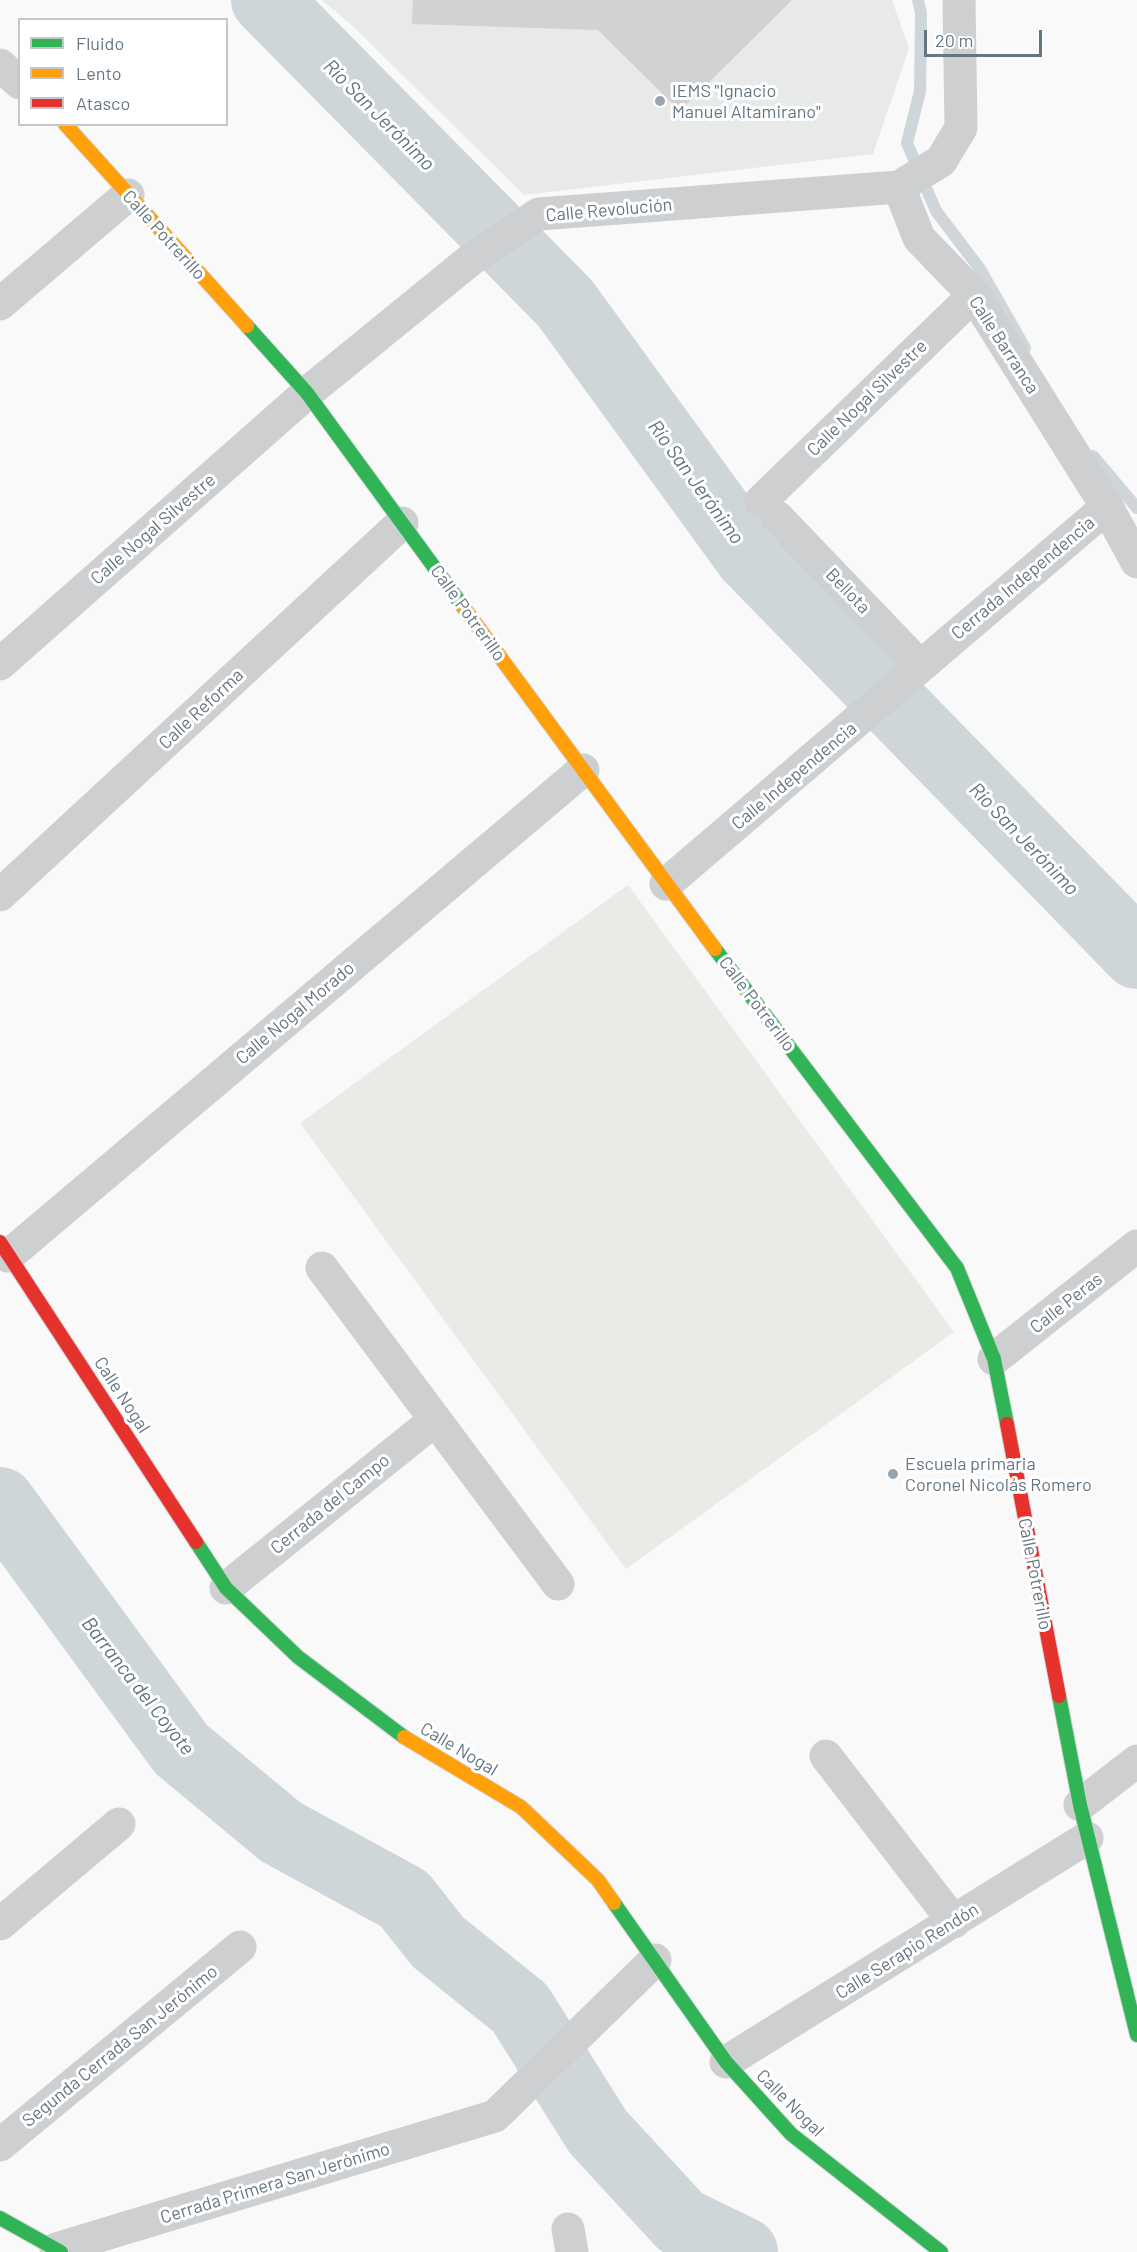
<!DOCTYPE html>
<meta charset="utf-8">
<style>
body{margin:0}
#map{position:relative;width:1137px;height:2252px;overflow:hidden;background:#f9f9f9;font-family:Barlow,sans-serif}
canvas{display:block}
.legend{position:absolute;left:18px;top:18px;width:210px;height:108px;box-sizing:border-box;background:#fff;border:2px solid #c1c8cd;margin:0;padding:8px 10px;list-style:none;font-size:18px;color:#657683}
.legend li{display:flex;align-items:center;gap:12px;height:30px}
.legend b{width:30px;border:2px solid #c1c8cd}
.scale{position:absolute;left:924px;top:30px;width:118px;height:27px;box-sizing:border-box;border:3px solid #657683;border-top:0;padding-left:8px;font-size:18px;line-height:21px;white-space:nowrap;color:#657683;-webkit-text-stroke:4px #fff;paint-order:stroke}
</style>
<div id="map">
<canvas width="1137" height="2252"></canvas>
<ul class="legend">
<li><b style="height:8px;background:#30b455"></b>Fluido</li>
<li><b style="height:8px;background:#ff9f0a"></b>Lento</li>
<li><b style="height:8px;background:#e5322d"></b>Atasco</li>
</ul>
<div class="scale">20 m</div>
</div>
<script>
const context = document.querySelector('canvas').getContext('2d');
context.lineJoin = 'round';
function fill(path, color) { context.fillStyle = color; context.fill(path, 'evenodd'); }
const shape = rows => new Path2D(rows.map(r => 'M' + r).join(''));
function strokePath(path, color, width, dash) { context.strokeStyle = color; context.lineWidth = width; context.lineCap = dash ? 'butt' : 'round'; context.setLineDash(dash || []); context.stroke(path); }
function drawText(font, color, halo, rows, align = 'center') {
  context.font = font + ' Barlow,sans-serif'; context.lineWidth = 6; context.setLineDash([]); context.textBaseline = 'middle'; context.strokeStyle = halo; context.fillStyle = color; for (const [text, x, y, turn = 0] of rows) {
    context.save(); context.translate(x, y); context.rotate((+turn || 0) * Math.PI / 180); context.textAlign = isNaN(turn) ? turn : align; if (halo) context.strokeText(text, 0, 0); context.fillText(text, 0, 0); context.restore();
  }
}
fill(shape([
 [322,0,892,0,909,48,873,154,524,195,356,29]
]), '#e8e9e9');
fill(shape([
 [628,885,954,1332,626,1569,300,1123]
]), '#e8ebe6');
strokePath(shape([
 [918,0,921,13,920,91,907,143,936,211,980,269,1025,348],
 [1093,456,1137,508]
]), '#ced6d9', 12);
strokePath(shape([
 [266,0,565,303,749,556,1137,954],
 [0,1502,181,1749,281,1832,404,1899,438,1942,520,2008,598,2132,681,2222,743,2252]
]), '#ced6d9', 70);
fill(shape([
 [413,0,792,0,680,111,598,30,412,24]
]), '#d0d2d3');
const fast = shape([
 [247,326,307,393,464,608],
 [715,949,957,1268,994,1359,1007,1424],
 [196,1542,226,1588,298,1657,404,1737],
 [1059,1696,1080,1805,1137,2035],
 [614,1903,726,2062,791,2134,941,2252],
 [0,2218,61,2252]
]);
const slow = shape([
 [65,124,247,326],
 [464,608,715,949],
 [404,1737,521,1807,598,1880,614,1903]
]);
const jam = shape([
 [0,1242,196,1542],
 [1007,1424,1059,1696]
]);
strokePath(fast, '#d5d6d7', 16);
strokePath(slow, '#d5d6d7', 16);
strokePath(jam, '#d5d6d7', 16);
strokePath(shape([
 [0,65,20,83],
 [899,187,919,238,974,295,1107,507,1137,562],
 [0,304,128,195],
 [761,501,974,295],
 [777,517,920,666],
 [0,664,307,393,474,257,539,214,899,187,941,161,961,128,959,0],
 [666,884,1107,507],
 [0,895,402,523],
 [8,1256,583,770],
 [322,1268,558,1584],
 [994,1359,1137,1246],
 [226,1588,435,1420],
 [826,1756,954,1922],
 [1080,1805,1137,1761],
 [0,1924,119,1824],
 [726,2062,1087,1838],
 [0,2145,240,1947],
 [568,2229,572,2252],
 [56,2249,495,2116,655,1960]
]), '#cecfd0', 33);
strokePath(fast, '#30b455', 14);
strokePath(slow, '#ff9f0a', 14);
strokePath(jam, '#e5322d', 14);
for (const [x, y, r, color] of [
 [660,101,6,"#99a4ac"],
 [893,1474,6,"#99a4ac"]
]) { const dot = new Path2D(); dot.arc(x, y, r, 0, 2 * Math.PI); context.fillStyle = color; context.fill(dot); strokePath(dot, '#fff', 2); }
drawText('18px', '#657683', '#fff', [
 ["IEMS \"Ignacio",672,91],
 ["Manuel Altamirano\"",672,112],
 ["Escuela primaria",905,1464],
 ["Coronel Nicolás Romero",905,1485]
], 'left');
drawText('18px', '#657683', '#fff', [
 ["Calle Revolución",609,210,-5],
 ["Calle Potrerillo",164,235,48],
 ["Calle Barranca",1004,345,57],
 ["Calle Nogal Silvestre",867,398,-44],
 ["Calle Nogal Silvestre",153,529,-41],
 ["Cerrada Independencia",1023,578,-40],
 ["Bellota",848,591,46],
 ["Calle Potrerillo",468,613,54],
 ["Calle Reforma",201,709,-43],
 ["Calle Independencia",794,776,-40],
 ["Calle Potrerillo",757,1004,53],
 ["Calle Nogal Morado",295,1013,-40],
 ["Calle Peras",1066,1303,-38],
 ["Calle Nogal",122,1395,57],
 ["Cerrada del Campo",330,1504,-39],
 ["Calle Potrerillo",1035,1574,79],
 ["Calle Nogal",459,1749,31],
 ["Calle Serapio Rendón",907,1951,-32],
 ["Segunda Cerrada San Jerónimo",120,2046,-39],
 ["Calle Nogal",790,2103,45],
 ["Cerrada Primera San Jerónimo",275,2183,-17]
]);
drawText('italic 20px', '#60757c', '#fff', [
 ["Río San Jerónimo",379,115,45],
 ["Río San Jerónimo",696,482,54],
 ["Río San Jerónimo",1024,839,46],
 ["Barranca del Coyote",138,1686,52]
]);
</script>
